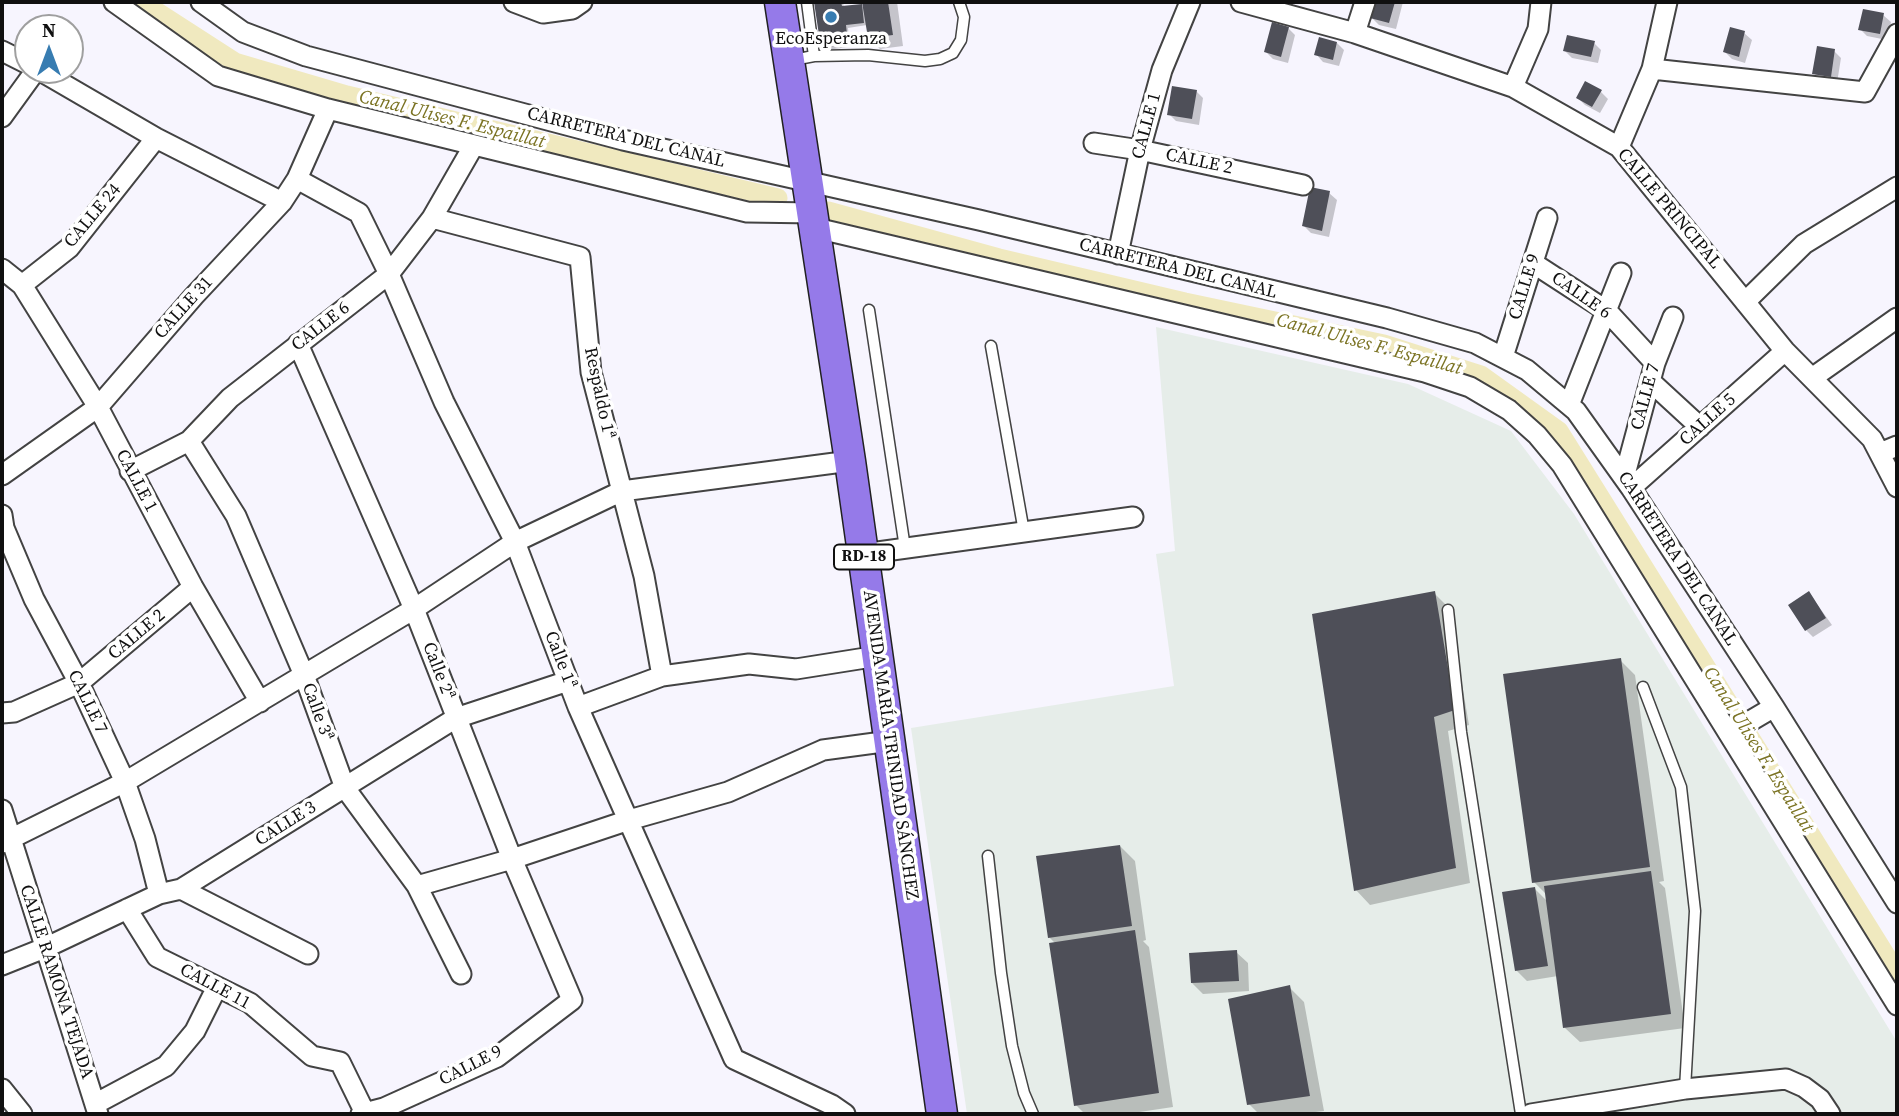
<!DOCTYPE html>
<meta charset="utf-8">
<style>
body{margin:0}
#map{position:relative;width:1899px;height:1116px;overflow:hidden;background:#f7f5fe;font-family:"Source Serif 4",serif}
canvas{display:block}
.frame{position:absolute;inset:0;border:4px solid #101010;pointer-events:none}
.north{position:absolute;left:14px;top:14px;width:70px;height:70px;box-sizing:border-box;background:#fff;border:2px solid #9f9f9f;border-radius:50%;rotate:0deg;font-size:19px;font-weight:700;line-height:28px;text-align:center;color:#101010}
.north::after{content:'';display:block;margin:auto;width:24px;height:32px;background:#377cb1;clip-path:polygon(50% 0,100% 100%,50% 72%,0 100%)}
</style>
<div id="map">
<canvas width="1899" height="1116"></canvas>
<div class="frame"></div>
<div class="north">N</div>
</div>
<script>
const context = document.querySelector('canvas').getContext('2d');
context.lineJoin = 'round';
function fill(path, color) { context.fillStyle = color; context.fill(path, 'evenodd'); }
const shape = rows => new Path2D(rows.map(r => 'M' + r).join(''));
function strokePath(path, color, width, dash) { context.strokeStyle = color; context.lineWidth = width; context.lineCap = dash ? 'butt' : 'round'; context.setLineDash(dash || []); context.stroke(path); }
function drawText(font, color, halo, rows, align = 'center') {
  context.font = font + ' "Source Serif 4",serif'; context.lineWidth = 7; context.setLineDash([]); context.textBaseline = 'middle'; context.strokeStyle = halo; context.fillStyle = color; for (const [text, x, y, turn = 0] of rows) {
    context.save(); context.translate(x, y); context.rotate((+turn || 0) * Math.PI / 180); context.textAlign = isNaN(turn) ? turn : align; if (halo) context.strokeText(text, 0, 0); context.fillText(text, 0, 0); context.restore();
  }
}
fill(shape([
 [1156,327,1408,384,1511,431,1574,514,1897,1042,1897,1114,967,1114,911,728,1174,686,1156,554,1175,551]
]), '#e6ede9');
fill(shape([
 [816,2,843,2,844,8,861,5,865,10,864,2,897,2,903,46,880,49,869,38,867,25,848,28,850,47,825,50,822,47],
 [1376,2,1403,2,1396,29,1379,25,1372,18],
 [1883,15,1891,22,1887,40,1867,36,1860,29],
 [1288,28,1295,35,1288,63,1273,59,1266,52],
 [1744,33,1752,40,1745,63,1732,59,1725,52],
 [1337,43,1344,50,1339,66,1323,62,1316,54],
 [1594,43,1601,50,1598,63,1572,58,1565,51],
 [1834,51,1841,58,1837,83,1821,80,1814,73],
 [1196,91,1203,98,1199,125,1176,121,1169,114],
 [1601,92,1608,99,1600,113,1585,105,1578,98],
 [1329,193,1337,200,1329,237,1311,233,1304,226],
 [1434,593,1449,608,1469,725,1448,731,1470,883,1370,905,1356,890],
 [1809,593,1832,625,1813,637,1806,630],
 [1620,660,1635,675,1664,881,1659,882,1665,888,1685,1028,1580,1042,1565,1028,1558,976,1527,981,1516,970,1535,889,1548,902,1547,895,1534,882],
 [1120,846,1135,861,1146,940,1143,941,1149,947,1173,1107,1126,1114,1085,1114,1076,1105,1056,944,1049,937],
 [1236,952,1248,963,1249,991,1203,994,1192,983],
 [1289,987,1304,1002,1324,1111,1299,1114,1259,1114,1249,1104]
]), '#0003');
strokePath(shape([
 [142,2,235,62,347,95,778,198],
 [828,211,999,258,1185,302,1384,344,1481,375,1559,431,1897,973]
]), '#f0e9bf', 19);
fill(shape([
 [814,2,841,2,842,6,862,4,864,23,846,25,848,44,821,48],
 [862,2,888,2,893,35,868,38],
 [1374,2,1395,2,1389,23,1370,18],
 [1863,9,1884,13,1880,34,1858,30],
 [1272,22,1289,27,1281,57,1264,52],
 [1730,27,1745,31,1739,57,1723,52],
 [1567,35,1595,41,1591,57,1563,51],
 [1319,37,1337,42,1333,60,1314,55],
 [1817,46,1835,49,1831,77,1812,74],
 [1585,81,1602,90,1592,107,1576,98],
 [1172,86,1197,90,1192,119,1167,115],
 [1310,187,1330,191,1322,231,1302,226],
 [1435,591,1455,710,1434,717,1456,868,1354,891,1312,614],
 [1809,591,1826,618,1805,631,1788,605],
 [1621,658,1650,867,1532,883,1503,674],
 [1120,845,1132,926,1048,938,1036,856],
 [1651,871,1671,1014,1563,1028,1544,886],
 [1535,887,1548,966,1515,971,1502,892],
 [1135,930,1159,1093,1074,1106,1049,943],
 [1237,950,1239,981,1191,983,1189,953],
 [1290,985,1310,1096,1247,1105,1228,999]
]), '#4e4f58');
const service = shape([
 [807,2,814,56],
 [793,60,814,56,868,55,925,61,940,59,953,53,961,40,964,17,959,2],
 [869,310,905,548],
 [991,346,1024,532],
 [1448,610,1461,732,1521,1114],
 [1643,687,1681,787,1695,911,1685,1089],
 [988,856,1001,973,1012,1046,1024,1093,1033,1114]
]);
const minor = shape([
 [114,2,218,76,328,109,747,212,814,213],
 [201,2,243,32,306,56,623,140,979,220,1387,318,1475,343,1527,370,1576,411,1631,488,1774,707,1897,903],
 [514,2,543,13,572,9,582,2],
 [1241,2,1355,33,1513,87,1619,147,1785,351,1872,439,1897,487],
 [1355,33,1365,2],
 [2,51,28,64],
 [1652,69,1865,92,1897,34],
 [39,70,156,138,282,202],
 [1513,87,1538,29,1541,2],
 [2,117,36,70],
 [1094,143,1140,150,1303,185],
 [1619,147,1652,69,1667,2],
 [297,179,359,213,389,274,444,402,515,542,578,707,734,1059,832,1105,845,1114],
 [432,218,580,257,591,372,644,576,662,676],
 [816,228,1425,372,1470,387,1509,410,1537,435,1562,465,1897,1005],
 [1118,254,1140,150,1162,70,1190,2],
 [1533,263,1607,311,1655,363],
 [2,269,22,285,98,407,193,587,260,702],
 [22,285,69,248,156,138],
 [1745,302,1804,244,1897,187],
 [298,344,414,609,512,859,572,1000,497,1057,384,1108,361,1114],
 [1503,357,1547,218],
 [1812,378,1897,318],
 [1650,381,1700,427],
 [1569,405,1621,273],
 [189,441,236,516,304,675,345,788,417,886,461,974],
 [1880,453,1897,446],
 [130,471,189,441,230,398,389,274,432,218,474,145],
 [2,475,98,407,194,296,282,202,297,179,328,109],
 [1624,478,1655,363,1673,317],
 [1631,488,1785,351],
 [2,515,4,528,34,599,79,683,125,782,145,839,159,894],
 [863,554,1133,517],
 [578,707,662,676,749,664,796,669,878,656],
 [2,713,14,712,79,683,193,587],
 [1730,733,1774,707],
 [2,810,98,1114],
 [2,843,125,782,414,609,515,542,622,491,850,461],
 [417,886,512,859,629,820,728,792,823,750,890,741],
 [181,889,308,954],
 [127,909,157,957,250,1003,312,1056,340,1062,365,1113],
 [2,965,47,947,159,894,181,889,456,718,568,681],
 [2,1089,22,1114],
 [95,1104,166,1066,195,1031,217,987],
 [1531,1114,1685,1089,1786,1079,1804,1087,1820,1099,1830,1114]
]);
const primary = shape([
 [780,2,850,461,942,1114]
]);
strokePath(service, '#434343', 13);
strokePath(minor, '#434343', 23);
strokePath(primary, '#212121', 33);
strokePath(service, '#fff', 10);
strokePath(minor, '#fff', 19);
strokePath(primary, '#957ae9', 30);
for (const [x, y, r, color] of [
 [831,17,7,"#377cb1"]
]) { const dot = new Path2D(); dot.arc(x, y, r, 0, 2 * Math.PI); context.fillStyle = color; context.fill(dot); strokePath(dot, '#fff', 2.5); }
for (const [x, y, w] of [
 [864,557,60]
]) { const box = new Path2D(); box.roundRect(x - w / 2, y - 12.5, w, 25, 5); context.fillStyle = '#fff'; context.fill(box); strokePath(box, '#101010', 2); }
drawText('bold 16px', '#101010', null, [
 ["RD-18",864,557]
]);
drawText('18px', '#101010', '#fff', [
 ["EcoEsperanza",831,39]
]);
drawText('18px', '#101010', '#fff', [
 ["CALLE 1",1147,126,-75],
 ["CARRETERA DEL CANAL",626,138,14],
 ["CALLE 2",1199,162,12],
 ["CALLE PRINCIPAL",1669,209,50],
 ["CALLE 24",93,216,-50],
 ["CARRETERA DEL CANAL",1178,269,14],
 ["CALLE 9",1525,287,-73],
 ["CALLE 6",1581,296,35],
 ["CALLE 31",184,308,-48],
 ["CALLE 6",321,327,-38],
 ["Respaldo 1ª",599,393,78],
 ["CALLE 7",1646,397,-75],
 ["CALLE 5",1708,420,-42],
 ["CALLE 1",136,481,62],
 ["CARRETERA DEL CANAL",1677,559,57],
 ["CALLE 2",137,635,-40],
 ["Calle 1ª",560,660,69],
 ["Calle 2ª",438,671,69],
 ["CALLE 7",87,702,64],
 ["Calle 3ª",317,712,70],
 ["AVENIDA MARÍA TRINIDAD SÁNCHEZ",890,745,82],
 ["CALLE 3",286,824,-32],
 ["CALLE RAMONA TEJADA",56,982,72],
 ["CALLE 11",215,987,28],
 ["CALLE 9",471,1066,-27]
]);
drawText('italic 19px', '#7b7323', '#fff', [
 ["Canal Ulises F. Espaillat",452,120,14],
 ["Canal Ulises F. Espaillat",1369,345,15],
 ["Canal Ulises F. Espaillat",1758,750,58]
]);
</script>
